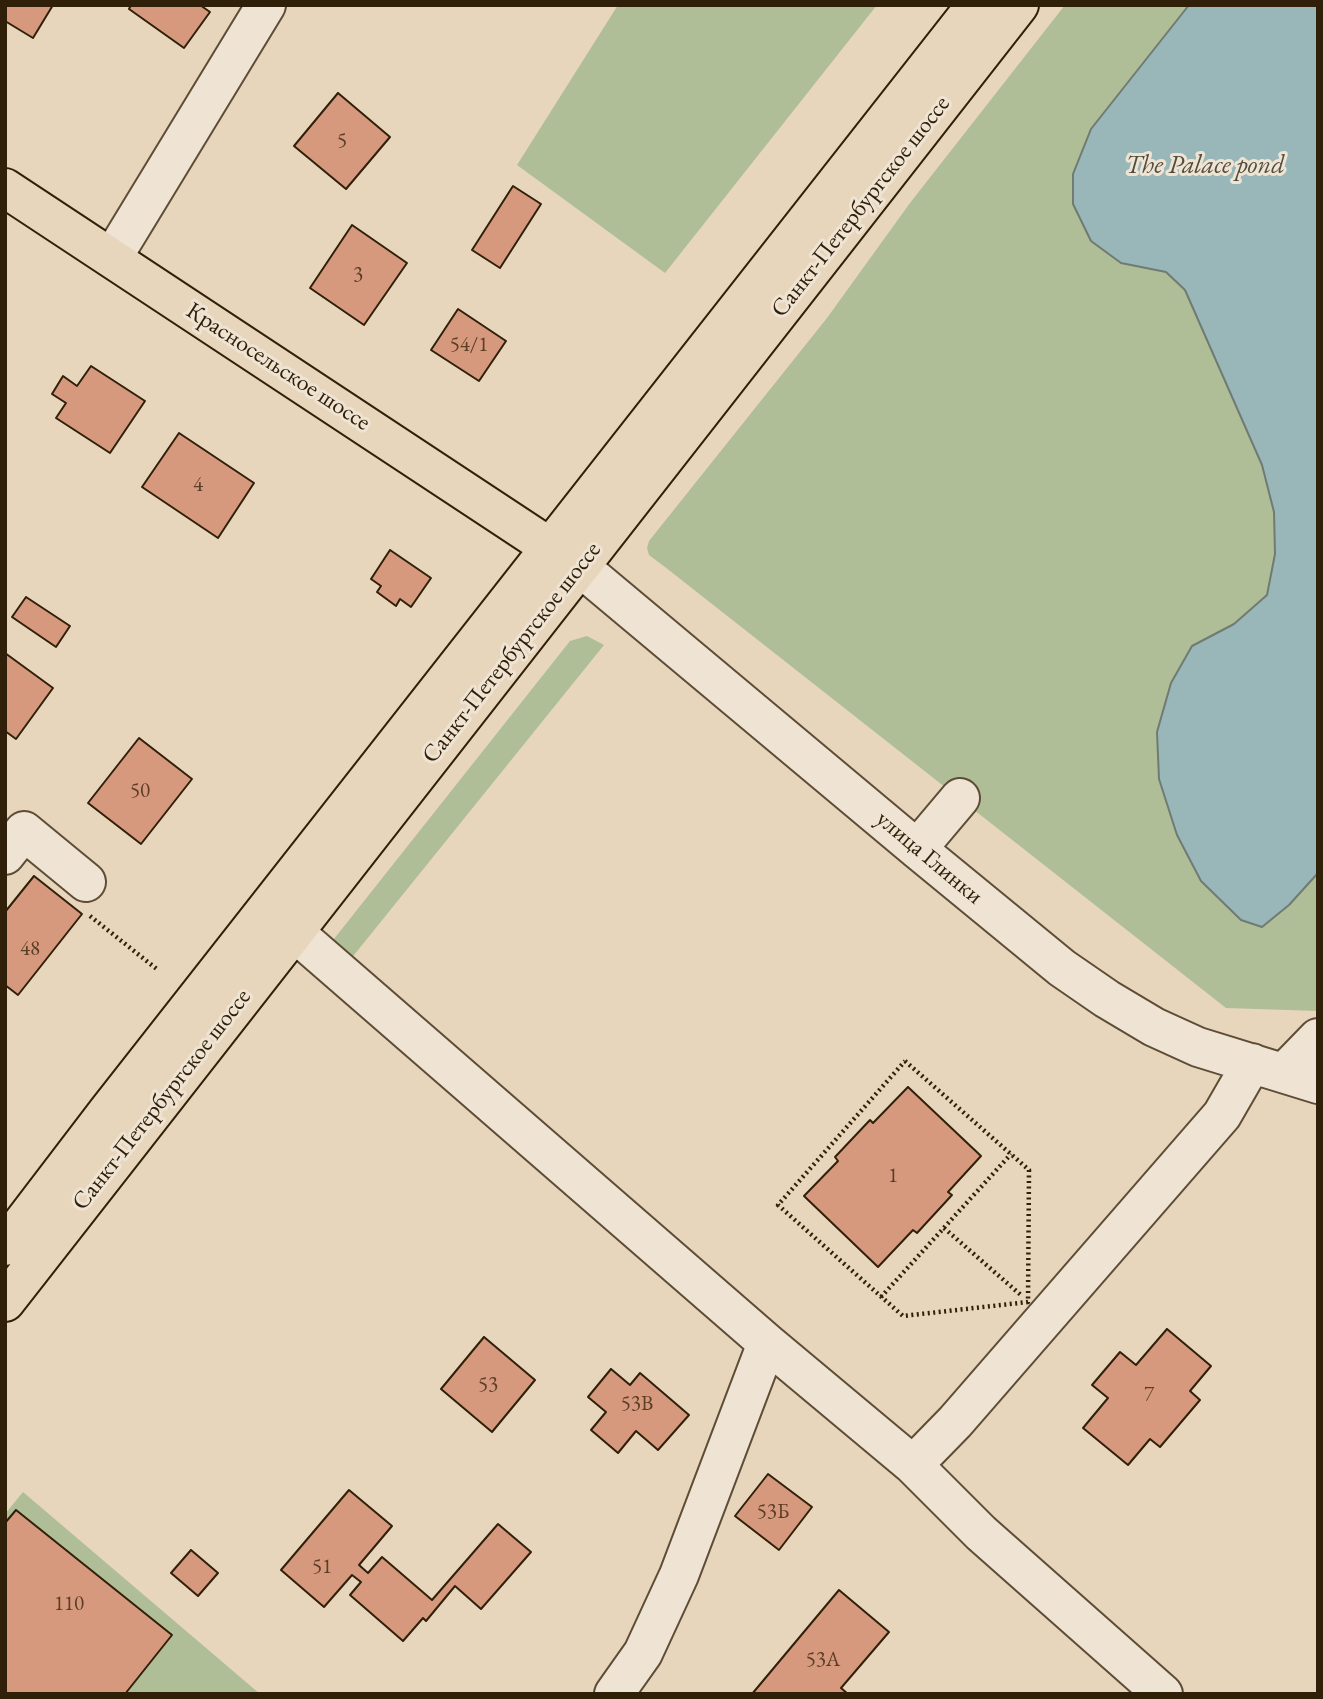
<!DOCTYPE html>
<meta charset="utf-8">
<style>
body{margin:0}
#map{position:relative;width:1323px;height:1699px;overflow:hidden;background:#e7d5bc;font-family:"EB Garamond",serif}
canvas{display:block}
.frame{position:absolute;inset:0;border:7px solid #302009;pointer-events:none}
</style>
<div id="map">
<canvas width="1323" height="1699"></canvas>
<div class="frame"></div>
</div>
<script>
const context = document.querySelector('canvas').getContext('2d');
context.lineJoin = 'round';
function fill(path, color) { context.fillStyle = color; context.fill(path, 'evenodd'); }
const shape = rows => new Path2D(rows.map(r => 'M' + r).join(''));
function strokePath(path, color, width, dash) { context.strokeStyle = color; context.lineWidth = width; context.lineCap = dash ? 'butt' : 'round'; context.setLineDash(dash || []); context.stroke(path); }
function drawText(font, color, halo, rows, align = 'center') {
  context.font = font + ' "EB Garamond",serif'; context.lineWidth = 6; context.setLineDash([]); context.textBaseline = 'middle'; context.strokeStyle = halo; context.fillStyle = color; for (const [text, x, y, turn = 0] of rows) {
    context.save(); context.translate(x, y); context.rotate((+turn || 0) * Math.PI / 180); context.textAlign = isNaN(turn) ? turn : align; if (halo) context.strokeText(text, 0, 0); context.fillText(text, 0, 0); context.restore();
  }
}
fill(shape([
 [618,5,877,5,665,273,517,165],
 [1065,5,1189,5,1091,129,1121,263,1166,272,1185,290,1262,465,1274,512,1275,554,1267,596,1234,624,1192,646,1171,683,1177,835,1201,881,1241,920,1262,927,1289,905,1318,873,1318,1011,1226,1008,665,567,649,555,647,548,649,541,827,318,910,203],
 [587,636,604,645,350,960,330,944,570,641],
 [23,1492,260,1694,5,1694,5,1514]
]), '#afbe96');
const water = shape([
 [1189,5,1318,5,1318,873,1289,905,1262,927,1241,920,1201,881,1177,835,1159,779,1157,732,1171,683,1192,646,1234,624,1267,595,1275,554,1274,512,1262,465,1185,290,1166,272,1121,263,1091,241,1073,204,1073,174,1091,129,1189,5]
]);
fill(water, '#99b7b9');
strokePath(water, '#6f7b73', 2);
const building = shape([
 [5,5,53,5,33,38,5,21,5,5],
 [131,5,200,5,210,12,184,48,129,9,131,5],
 [338,93,390,137,346,189,294,146,338,93],
 [513,186,541,204,500,268,472,250,513,186],
 [352,225,407,263,364,325,310,288,352,225],
 [458,309,506,341,479,381,431,350,458,309],
 [91,366,145,401,110,453,56,418,66,403,52,394,63,376,77,386,91,366],
 [179,433,254,483,218,538,142,487,179,433],
 [390,550,431,578,411,607,400,599,396,606,377,592,381,586,371,579,390,550],
 [26,597,70,626,56,647,12,617,26,597],
 [5,653,53,688,16,739,5,731,5,653],
 [139,738,192,779,141,844,88,803,139,738],
 [34,876,82,914,18,995,5,985,5,912,34,876],
 [908,1087,981,1156,948,1192,952,1195,917,1233,913,1230,878,1267,804,1196,838,1161,835,1157,870,1120,873,1123,908,1087],
 [1167,1329,1211,1366,1190,1391,1200,1400,1160,1447,1150,1439,1128,1465,1083,1428,1108,1398,1092,1385,1120,1352,1136,1365,1167,1329],
 [484,1337,535,1380,492,1432,441,1389,484,1337],
 [611,1369,630,1385,640,1373,689,1415,658,1450,636,1431,618,1453,591,1430,606,1412,588,1397,611,1369],
 [768,1474,812,1507,779,1550,735,1516,768,1474],
 [349,1490,392,1526,359,1565,368,1573,382,1557,432,1600,498,1524,531,1552,481,1609,455,1586,426,1621,423,1618,403,1641,350,1595,361,1582,352,1575,324,1607,281,1570,349,1490],
 [16,1510,172,1635,125,1694,5,1694,5,1523,16,1510],
 [191,1550,218,1573,198,1596,171,1573,191,1550],
 [839,1590,889,1632,841,1688,848,1694,752,1694,839,1590]
]);
fill(building, '#d7997d');
strokePath(building, '#302009', 2);
const minor = shape([
 [112,258,266,5],
 [580,567,917,849,1062,968,1107,999,1154,1027,1198,1047,1318,1084],
 [917,849,960,798],
 [5,855,24,831,86,882],
 [294,932,767,1343,913,1465,981,1533,1163,1694],
 [1285,1072,1318,1038],
 [913,1465,955,1422,1222,1115,1252,1063],
 [614,1694,643,1653,679,1575,767,1343]
]);
const major = shape([
 [5,188,572,562],
 [5,1246,108,1111,976,5],
 [5,1302,1019,5]
]);
strokePath(minor, '#5e4d36', 42);
strokePath(major, '#302009', 42);
strokePath(shape([
 [90,916,158,970],
 [905,1061,1029,1170,1028,1302,903,1316,778,1205,905,1061],
 [944,1228,1022,1296],
 [881,1297,1011,1154]
]), '#302009', 4.5, [2, 3.5]);
strokePath(minor, '#efe4d3', 38);
strokePath(major, '#e7d5bc', 38);
drawText('21px', '#5a3e26', null, [
 ["5",342,141],
 ["3",358,275],
 ["54/1",469,345],
 ["4",198,485],
 ["50",140,791],
 ["48",30,949],
 ["1",893,1176],
 ["53",488,1385],
 ["7",1149,1395],
 ["53В",637,1404],
 ["53Б",773,1512],
 ["51",322,1567],
 ["110",69,1604],
 ["53А",823,1660]
]);
drawText('24px', '#302009', '#efe4d3', [
 ["Санкт-Петербургское шоссе",861,207,-52],
 ["Красносельское шоссе",278,367,33],
 ["Санкт-Петербургское шоссе",512,653,-52],
 ["улица Глинки",929,858,40],
 ["Санкт-Петербургское шоссе",162,1100,-52]
]);
drawText('italic 26px', '#504d3e', '#efe4d3', [
 ["The Palace pond",1205,166]
]);
</script>
